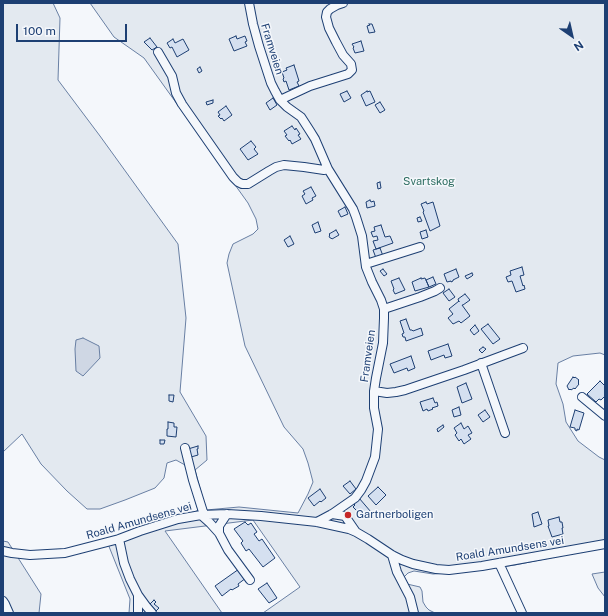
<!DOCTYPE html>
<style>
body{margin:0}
#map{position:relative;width:608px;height:616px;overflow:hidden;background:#f4f7fb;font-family:"Public Sans",sans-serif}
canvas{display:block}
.frame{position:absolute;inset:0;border:4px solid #1d3f73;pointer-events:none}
.north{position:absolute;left:552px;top:16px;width:40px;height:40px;-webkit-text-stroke:3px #f4f7fb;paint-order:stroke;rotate:146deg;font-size:11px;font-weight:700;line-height:16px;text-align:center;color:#1d3f73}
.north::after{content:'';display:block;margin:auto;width:14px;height:18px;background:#1d3f73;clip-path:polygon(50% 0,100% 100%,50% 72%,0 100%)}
.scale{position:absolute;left:16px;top:24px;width:111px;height:18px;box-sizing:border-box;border:2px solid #1d3f73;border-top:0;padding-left:5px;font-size:12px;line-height:14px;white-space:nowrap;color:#1d3f73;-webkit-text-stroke:3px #f4f7fb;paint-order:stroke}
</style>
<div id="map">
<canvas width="608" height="616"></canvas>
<div class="frame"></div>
<div class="north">N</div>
<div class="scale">100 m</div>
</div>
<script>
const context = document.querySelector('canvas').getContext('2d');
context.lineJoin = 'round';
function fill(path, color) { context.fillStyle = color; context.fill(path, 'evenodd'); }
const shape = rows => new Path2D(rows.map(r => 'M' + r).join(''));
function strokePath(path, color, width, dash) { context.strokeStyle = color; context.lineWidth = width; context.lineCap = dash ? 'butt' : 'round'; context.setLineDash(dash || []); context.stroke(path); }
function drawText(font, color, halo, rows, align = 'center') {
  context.font = font + ' "Public Sans",sans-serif'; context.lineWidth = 3; context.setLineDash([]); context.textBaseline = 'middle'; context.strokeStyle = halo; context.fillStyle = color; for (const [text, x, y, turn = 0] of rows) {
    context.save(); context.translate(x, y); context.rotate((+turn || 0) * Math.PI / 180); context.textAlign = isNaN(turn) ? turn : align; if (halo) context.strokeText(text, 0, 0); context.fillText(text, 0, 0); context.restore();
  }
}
const green = shape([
 [3,3,53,3,60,18,58,80,100,136,178,244,186,318,180,392,206,436,207,460,195,470,206,510,239,507,298,513,308,494,313,482,308,463,303,449,284,427,245,346,227,263,229,254,233,244,253,234,258,229,256,219,248,203,144,58,114,37,90,3,605,3,605,355,600,353,573,356,558,363,556,384,563,404,566,422,578,441,599,457,605,460,605,547,515,565,465,572,433,574,414,571,408,573,404,577,405,581,407,584,420,587,422,591,423,602,426,607,429,610,435,613,263,613,300,587,253,520,165,531,222,613,129,613,130,599,106,539,192,514,198,510,185,465,176,460,167,463,164,478,155,488,125,500,100,509,87,509,67,491,41,464,22,434,3,452,3,3],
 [3,541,8,542,41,594,39,613,3,613,3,541],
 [605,572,605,597,598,588,592,574,605,572]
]);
fill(green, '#e3e9f0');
strokePath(green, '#687fa3', 1);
const water = shape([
 [83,338,99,346,100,358,83,376,76,371,75,349,76,340,83,338]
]);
fill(water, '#cfd7e4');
strokePath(water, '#687fa3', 1);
const building = shape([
 [369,24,372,24,375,32,369,33,367,26,370,25,369,24],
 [236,36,237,39,245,36,247,41,245,42,247,46,234,51,229,39,236,36],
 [150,38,157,47,152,50,144,42,150,38],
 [173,39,175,43,183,39,189,50,177,57,172,47,170,48,167,43,173,39],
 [361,41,364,51,355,53,353,48,354,47,352,44,361,41],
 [294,65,299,81,297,82,299,86,289,90,286,81,284,82,283,79,284,78,282,72,287,70,286,68,294,65],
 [200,67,202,71,199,73,197,69,200,67],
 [347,91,351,98,344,102,340,94,347,91],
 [367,91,367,92,370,91,375,102,366,106,361,95,367,91],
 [273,98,277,105,270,110,266,103,273,98],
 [213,100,213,103,207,105,206,102,213,100],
 [380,102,385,110,380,113,375,105,380,102],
 [226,106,232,115,224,121,222,118,221,119,218,116,220,115,218,112,226,106],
 [292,126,295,130,296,128,300,134,298,135,301,139,292,144,290,140,289,141,285,136,287,135,284,131,292,126],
 [251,141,256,147,254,149,258,154,248,160,240,149,251,141],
 [380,182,381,188,378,189,377,183,380,182],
 [311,187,316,196,312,198,313,200,306,204,302,196,305,194,303,191,311,187],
 [370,200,371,202,374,201,375,206,367,208,366,202,370,200],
 [426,202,427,204,433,202,440,226,430,231,423,212,424,211,421,204,426,202],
 [345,207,348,214,341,217,338,211,345,207],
 [420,217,422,221,418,222,417,218,420,217],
 [318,222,321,231,315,233,312,225,318,222],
 [381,225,385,237,390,236,393,243,376,249,373,241,378,240,377,236,373,237,371,232,375,231,374,227,381,225],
 [336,230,339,235,332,239,331,238,330,238,329,236,330,235,329,234,336,230],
 [426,230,428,237,422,239,420,232,426,230],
 [290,236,294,244,288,247,284,240,290,236],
 [380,248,383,256,376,258,373,250,380,248],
 [522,267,524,275,520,276,523,286,524,285,525,289,516,292,512,281,508,282,506,277,511,275,510,271,522,267],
 [383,269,387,274,384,276,380,271,383,269],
 [456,269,459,277,453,280,453,281,451,282,451,281,447,282,444,274,456,269],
 [472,273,473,275,472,276,467,279,465,276,472,273],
 [433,277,436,284,429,287,426,280,433,277],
 [399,278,405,290,395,294,393,290,394,289,391,281,399,278],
 [421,278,421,279,425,278,429,287,415,291,412,282,421,278],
 [449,289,455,297,449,301,443,293,449,289],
 [465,294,470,300,463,305,462,305,470,316,461,323,459,321,453,324,448,318,453,314,449,309,459,301,459,302,458,299,465,294],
 [406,319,410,330,412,330,413,331,421,328,423,335,406,341,405,337,403,337,402,334,404,333,400,321,406,319],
 [488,324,500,339,493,344,481,329,488,324],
 [475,325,479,331,474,335,470,330,475,325],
 [448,344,452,356,445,358,444,355,431,360,428,351,448,344],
 [483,347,486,349,482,353,479,350,483,347],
 [411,356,415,368,408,371,407,368,394,373,390,364,411,356],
 [573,377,574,378,575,377,579,380,578,381,579,382,578,383,579,384,575,389,574,388,571,390,570,389,569,390,567,386,573,377],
 [600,381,605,386,605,396,601,400,599,399,596,402,587,394,600,381],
 [466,383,472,399,462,403,457,387,466,383],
 [169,395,174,395,173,402,169,401,169,395],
 [433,398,435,403,437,402,438,406,432,408,433,409,428,411,427,409,423,411,420,402,433,398],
 [459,407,461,415,454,417,452,410,459,407],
 [485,410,490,417,483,422,478,415,485,410],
 [575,410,584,413,579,430,577,429,577,431,575,430,575,428,570,427,575,410],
 [168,422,174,423,174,427,177,427,176,437,167,436,167,429,168,429,168,422],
 [461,423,464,429,468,426,472,433,468,435,471,439,464,444,461,439,459,441,455,435,457,433,454,428,461,423],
 [443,425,444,427,438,432,437,429,443,425],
 [160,440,165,440,164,444,160,444,160,440],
 [198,446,198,449,197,449,198,455,191,457,188,449,198,446],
 [350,481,356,489,350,494,343,486,350,481],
 [378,487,386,495,376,505,368,496,378,487],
 [320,489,326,498,321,502,320,501,314,506,308,498,320,489],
 [359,498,371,512,366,517,360,510,358,512,353,507,355,505,353,503,359,498],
 [538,512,542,524,534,527,532,514,538,512],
 [559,517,560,522,562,522,563,528,562,528,563,534,552,537,548,526,549,526,548,520,559,517],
 [245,522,248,525,251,523,257,532,254,534,259,541,262,539,275,558,263,567,249,549,246,551,241,543,243,541,234,529,245,522],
 [239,569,246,578,238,584,239,586,232,590,231,589,222,596,215,586,239,569],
 [267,583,277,598,269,603,258,589,267,583],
 [154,600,156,602,154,604,159,608,156,611,150,604,154,600]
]);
fill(building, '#d5e0f0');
strokePath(building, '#1d3f73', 1);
const minor = shape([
 [249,3,253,24,259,46,271,83,275,91,280,100,287,107,301,117,310,131,315,139,328,169,353,209,356,217,362,236,366,267,372,282,381,300,384,309,384,318,383,343,376,378,374,391,374,408,378,429,375,457,366,481,361,490,355,498,332,514,317,522],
 [158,52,172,76,176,93,182,104,233,177,238,182,242,184,248,184,269,171,276,167,284,165,304,167,324,170,328,169],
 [280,100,310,86,348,74,352,70,351,64,343,55,336,42,329,28,326,17,327,12,330,9,337,5,343,3],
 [366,264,420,247],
 [384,309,420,297,435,291,440,288],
 [481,363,505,433],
 [374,391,387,393,396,392,405,390,464,370,523,348],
 [582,397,605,416],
 [185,448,193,480,204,515],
 [332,514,345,516,356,532],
 [201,515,210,523,219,533,228,550,250,580],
 [219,533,219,526,227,514],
 [119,539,124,563,130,579,138,595,138,613],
 [3,551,12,553,30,555,65,553,119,539,140,531,178,519,201,515,227,514,261,516,317,522,349,529,356,532,368,539,392,555,402,560,413,564,436,569,449,570,482,566,605,544],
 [392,555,397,572,410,597,414,613],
 [499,563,522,613],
 [138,595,146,606,152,613],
 [3,601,5,604,9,613]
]);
strokePath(minor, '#1d3f73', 10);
strokePath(minor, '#f4f7fb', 8);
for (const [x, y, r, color] of [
 [348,515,4,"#c62828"]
]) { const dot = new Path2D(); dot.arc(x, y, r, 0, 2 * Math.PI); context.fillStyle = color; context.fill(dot); strokePath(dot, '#f4f7fb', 1.5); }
drawText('11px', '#1d3f73', '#f4f7fb', [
 ["Framveien",272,49,73],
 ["Framveien",368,356,-82],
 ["Roald Amundsens vei",139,521,-16],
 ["Roald Amundsens vei",510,549,-9]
]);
drawText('11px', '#2c6c60', '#f4f7fb', [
 ["Svartskog",429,182]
]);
drawText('11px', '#1d3f73', '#f4f7fb', [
 ["Gartnerboligen",356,515]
], 'left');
</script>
